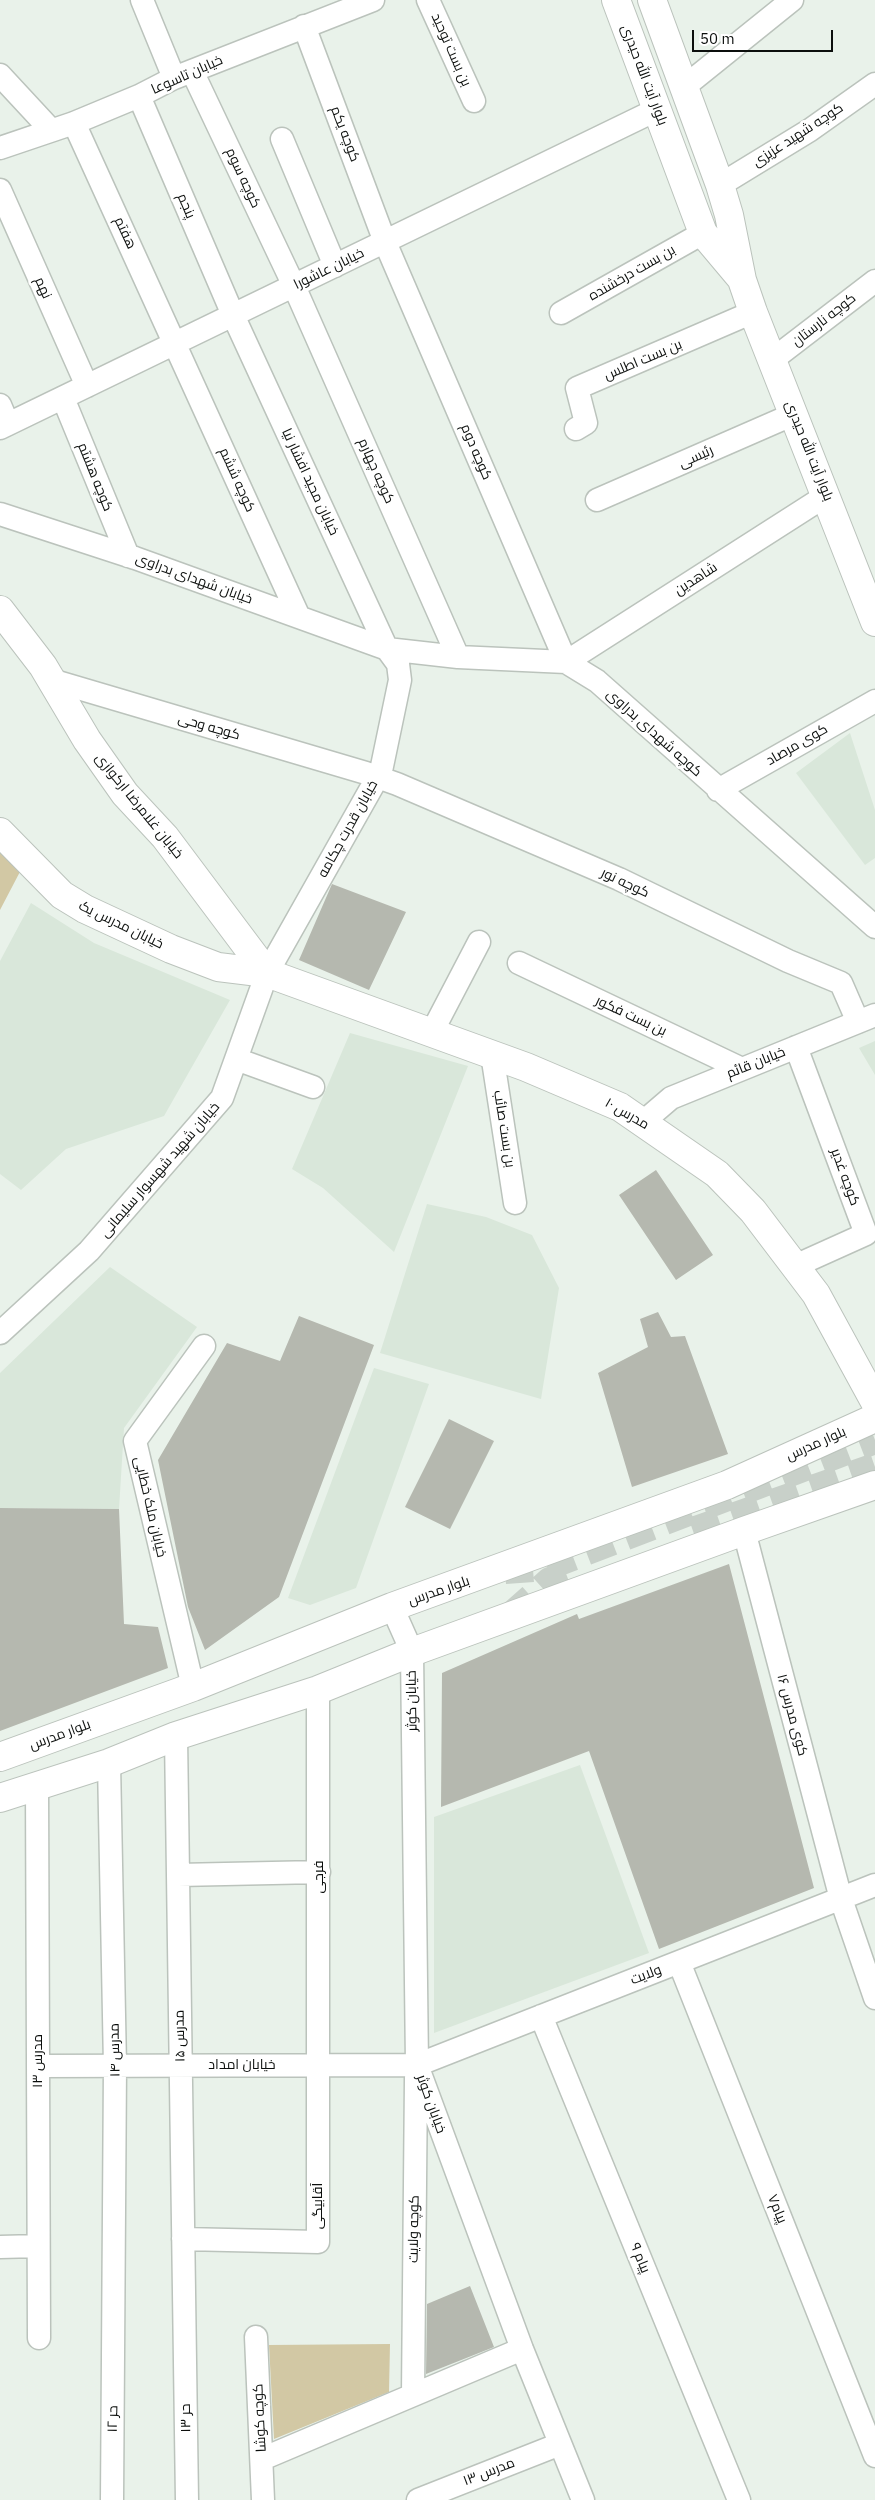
<!DOCTYPE html>
<meta charset="utf-8">
<style>
body{margin:0}
#map{position:relative;width:875px;height:2500px;overflow:hidden;background:#e9f2ea;font-family:"IBM Plex Sans",sans-serif}
canvas{display:block}
.scale{position:absolute;left:692px;top:30px;width:141px;height:22px;box-sizing:border-box;border:2px solid #0c0f0d;border-top:0;padding-left:6px;font-size:15px;line-height:18px;white-space:nowrap;color:#0c0f0d;-webkit-text-stroke:4px #fff;paint-order:stroke}
</style>
<div id="map">
<canvas width="875" height="2500"></canvas>
<div class="scale">50 m</div>
</div>
<script>
const context = document.querySelector('canvas').getContext('2d');
context.lineJoin = 'round';
function fill(path, color) { context.fillStyle = color; context.fill(path, 'evenodd'); }
const shape = rows => new Path2D(rows.map(r => 'M' + r).join(''));
function strokePath(path, color, width, dash) { context.strokeStyle = color; context.lineWidth = width; context.lineCap = dash ? 'butt' : 'round'; context.setLineDash(dash || []); context.stroke(path); }
function drawText(font, color, halo, rows, align = 'center') {
  context.font = font + ' "IBM Plex Sans",Cairo,sans-serif'; context.lineWidth = 5; context.setLineDash([]); context.textBaseline = 'middle'; context.strokeStyle = halo; context.fillStyle = color; for (const [text, x, y, turn = 0] of rows) {
    context.save(); context.translate(x, y); context.rotate((+turn || 0) * Math.PI / 180); context.textAlign = isNaN(turn) ? turn : align; if (halo) context.strokeText(text, 0, 0); context.fillText(text, 0, 0); context.restore();
  }
}
fill(shape([
 [850,733,875,810,875,858,865,865,796,773],
 [31,903,94,943,230,1000,164,1116,66,1149,21,1190,0,1174,0,961],
 [350,1033,468,1066,394,1252,323,1188,292,1169],
 [875,1041,875,1075,859,1048],
 [427,1204,486,1217,532,1235,559,1288,541,1399,380,1353],
 [110,1267,197,1327,124,1428,119,1509,0,1508,0,1373],
 [374,1368,429,1384,356,1588,310,1605,288,1598],
 [580,1765,649,1953,434,2033,434,1817]
]), '#d9e7da');
fill(shape([
 [0,849,23,866,0,910],
 [390,2344,389,2392,274,2439,269,2345]
]), '#d2c8a4');
fill(shape([
 [332,884,406,912,369,990,299,960],
 [656,1170,713,1255,676,1280,619,1195],
 [658,1312,671,1337,685,1336,728,1454,632,1487,598,1373,648,1347,640,1319],
 [299,1316,374,1345,279,1597,205,1650,188,1607,158,1460,227,1343,280,1361],
 [449,1419,494,1441,450,1529,405,1507],
 [0,1508,119,1509,124,1624,158,1627,168,1668,0,1731],
 [729,1564,814,1888,659,1949,589,1751,441,1807,442,1673,577,1614,579,1619],
 [470,2286,494,2347,426,2374,427,2304]
]), '#b5b8af');
strokePath(shape([
 [693,1531,875,1467],
 [505,1570,546,1567,875,1440],
 [511,1616,550,1581,577,1571]
]), '#c8d0c9', 28, [28, 14]);
const minor = shape([
 [142,0,174,78],
 [428,0,474,101],
 [304,26,385,242,566,662,827,495],
 [192,71,294,286,458,657],
 [0,75,51,130],
 [684,87,792,0],
 [74,123,299,617],
 [282,139,335,266],
 [0,148,74,123,139,96,174,78,373,0],
 [720,185,810,130,875,84],
 [0,190,87,386],
 [561,313,703,233],
 [772,360,875,281],
 [63,398,128,556],
 [0,405,8,424],
 [0,428,658,109],
 [576,429,586,423,577,388,753,312],
 [597,500,794,414],
 [0,514,135,558,387,649,458,657,566,662,597,681,875,927],
 [51,680,366,773,397,784,619,879,788,961,841,983,858,1022],
 [718,790,875,701],
 [519,963,742,1069],
 [432,1032,479,942],
 [492,1054,515,1203],
 [236,1059,313,1087],
 [643,1122,671,1098,875,1015],
 [795,1266,866,1234,796,1047],
 [0,1333,89,1251,222,1098,267,973,381,771,400,680,398,664,387,649,233,315,139,96],
 [744,1531,841,1899,875,1998],
 [392,1607,412,1652,417,2065,522,2349,583,2500],
 [193,1687,135,1441,204,1346],
 [176,1736,187,2500],
 [109,1763,115,2066,112,2500],
 [37,1785,39,2338],
 [178,1875,319,1872],
 [679,1962,875,2456],
 [541,2016,739,2500],
 [38,2066,417,2065,875,1885],
 [183,2239,318,2242,318,1690],
 [0,2247,38,2246],
 [256,2337,263,2500],
 [413,2394,416,2078],
 [262,2459,522,2349],
 [418,2500,560,2444]
]);
const tertiary = shape([
 [0,610,43,666,87,740,125,794,165,837,267,973],
 [0,832,62,895,85,909,171,949,218,967,267,973,526,1067,620,1107,717,1174,753,1211,816,1294,875,1402]
]);
const secondary = shape([
 [616,0,703,233,740,277],
 [652,0,720,185,729,215,742,280,753,312,875,622],
 [0,1757,193,1687,392,1607,727,1485,875,1418],
 [0,1798,109,1763,176,1736,318,1690,412,1652,744,1531,875,1485]
]);
strokePath(minor, '#bbc3bc', 25);
strokePath(tertiary, '#bbc3bc', 30);
strokePath(secondary, '#bbc3bc', 30);
strokePath(minor, '#fff', 22);
strokePath(tertiary, '#fff', 28);
strokePath(secondary, '#fff', 28);
drawText('14px', '#0c0f0d', '#fff', [
 ["بن بست توحید",451,50,66],
 ["خیابان تاسوعا",187,75,-24],
 ["بلوار آیت الله حیدری",644,75,69],
 ["کوچه یکم",345,134,69],
 ["کوچه شهید عزیزی",798,135,-33],
 ["کوچه سوم",243,178,65],
 ["پنجم",186,206,67],
 ["هفتم",125,233,65],
 ["خیابان عاشورا",329,269,-26],
 ["بن بست درخشنده",632,273,-30],
 ["نهم",43,288,66],
 ["کوچه نارستان",824,320,-38],
 ["بن بست اطلس",643,360,-23],
 ["بلوار آیت الله حیدری",809,451,68],
 ["کوچه دوم",476,452,67],
 ["رئیسی",696,457,-24],
 ["کوچه چهارم",376,471,66],
 ["کوچه هشتم",95,477,68],
 ["کوچه ششم",237,480,66],
 ["خیابان مجید افشار نیا",310,482,65],
 ["خیابان شهدای بدراوی",194,579,20],
 ["شاهدین",696,579,-33],
 ["کوچه وحی",209,727,16],
 ["کوچه شهدای بدراوی",654,733,42],
 ["کوی مرصاد",797,745,-30],
 ["خیابان غلامرضا ارکوازی",139,806,51],
 ["خیابان قدرت چکامه",348,829,-61],
 ["کوچه نور",625,883,25],
 ["خیابان مدرس یک",121,925,26],
 ["بن بست فکور",631,1016,25],
 ["خیابان قائم",756,1063,-22],
 ["مدرس ۱۰",627,1114,30],
 ["بن بست صائب",504,1129,81],
 ["خیابان شهید شهسوار سلیمانی",160,1170,-49],
 ["کوچه غدیر",845,1177,70],
 ["بلوار مدرس",816,1444,-24],
 ["خیابان ملک خطایی",150,1507,77],
 ["بلوار مدرس",439,1591,-19],
 ["خیابان کوثر",412,1701,-91],
 ["کوی مدرس ۱۶",792,1715,75],
 ["بلوار مدرس",60,1735,-20],
 ["فرجی",319,1877,-90],
 ["ولایت",646,1975,-21],
 ["مدرس ۱۵",180,2036,-91],
 ["مدرس ۱۴",115,2050,-91],
 ["مدرس ۱۳",38,2061,-90],
 ["خیابان امداد",242,2065],
 ["خیابان کوثر",431,2104,70],
 ["آقابیگی",318,2206,-90],
 ["پیام۷",777,2209,68],
 ["کوچه ولایت",414,2229,-89],
 ["پیام ۹",640,2258,68],
 ["۱۳ حر",186,2418,-91],
 ["کوچه کوشا",260,2418,-93],
 ["حر ۱۲",113,2419,-89],
 ["مدرس ۱۳",489,2472,-21]
]);
</script>
